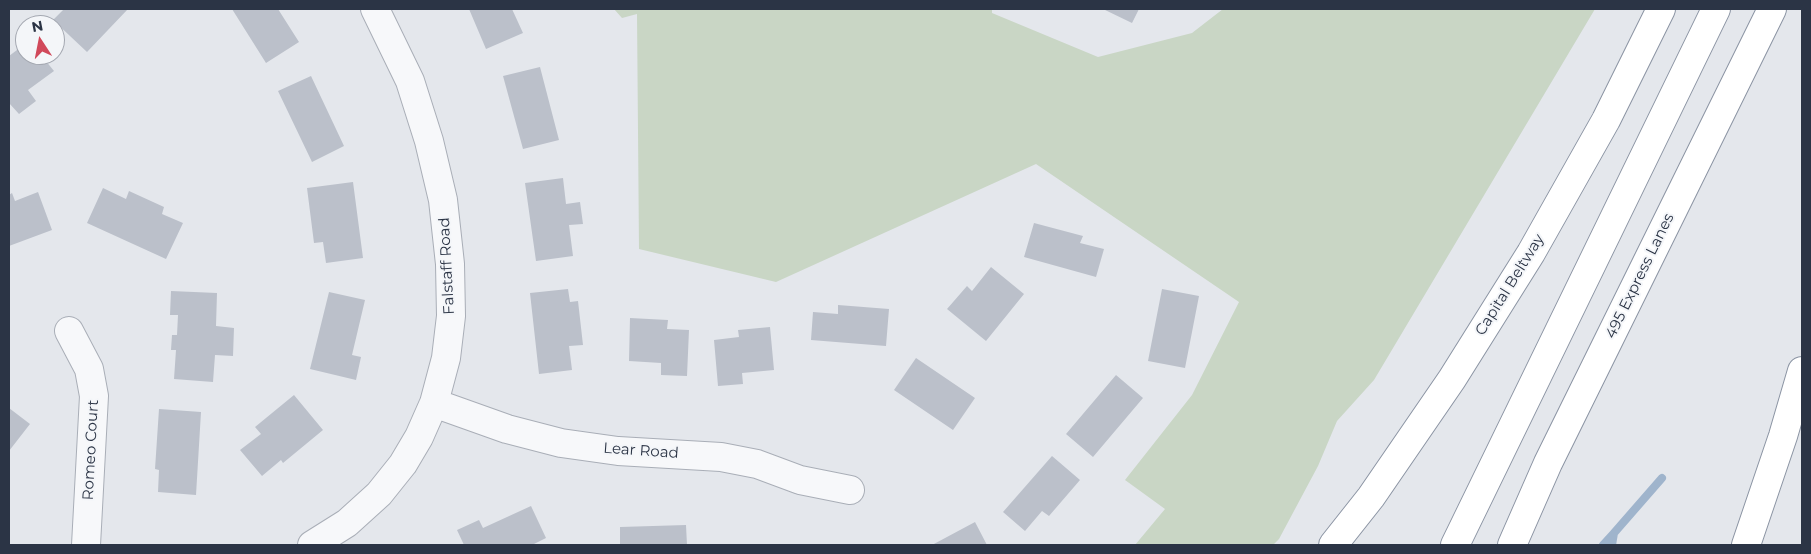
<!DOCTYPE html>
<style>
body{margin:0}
#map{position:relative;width:1811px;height:554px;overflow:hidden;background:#e4e7ec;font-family:Montserrat,sans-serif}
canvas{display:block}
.frame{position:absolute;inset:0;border:10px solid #2b3445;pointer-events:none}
.north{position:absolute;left:15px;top:15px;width:50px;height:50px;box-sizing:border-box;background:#f4f6f9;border:1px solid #a4a8b1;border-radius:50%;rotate:349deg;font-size:14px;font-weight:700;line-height:20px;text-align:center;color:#2b3445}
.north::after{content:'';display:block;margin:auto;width:18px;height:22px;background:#d1495b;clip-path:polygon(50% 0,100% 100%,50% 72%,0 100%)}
</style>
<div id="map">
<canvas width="1811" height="554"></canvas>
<div class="frame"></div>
<div class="north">N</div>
</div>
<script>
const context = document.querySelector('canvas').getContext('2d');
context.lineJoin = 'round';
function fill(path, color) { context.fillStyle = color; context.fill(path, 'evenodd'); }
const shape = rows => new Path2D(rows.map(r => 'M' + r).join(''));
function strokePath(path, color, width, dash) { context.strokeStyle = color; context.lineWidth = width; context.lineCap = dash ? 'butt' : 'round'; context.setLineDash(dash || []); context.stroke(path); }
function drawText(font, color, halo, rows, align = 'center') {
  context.font = font + ' Montserrat,sans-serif'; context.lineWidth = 4; context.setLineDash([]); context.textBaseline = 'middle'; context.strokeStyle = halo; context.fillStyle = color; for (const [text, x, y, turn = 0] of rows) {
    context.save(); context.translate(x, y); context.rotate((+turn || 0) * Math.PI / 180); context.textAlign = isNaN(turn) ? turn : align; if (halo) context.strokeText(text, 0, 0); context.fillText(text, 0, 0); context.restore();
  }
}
fill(shape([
 [614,9,992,9,992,13,1098,57,1192,33,1223,9,1595,9,1374,380,1337,421,1318,466,1279,539,1273,545,1135,545,1165,509,1125,480,1192,395,1239,302,1036,164,776,282,639,249,637,14,622,18]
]), '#c9d6c5');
strokePath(shape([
 [1603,545,1614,533],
 [1612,545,1614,533,1662,478]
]), '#9fb4cc', 8);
fill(shape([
 [64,9,128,9,87,52,53,20],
 [232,9,278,9,299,42,266,63],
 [469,9,512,9,523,33,486,49],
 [1103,9,1139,9,1132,23],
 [25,44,25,55,41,55,54,71,28,90,36,101,19,114,9,103,9,56],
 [540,67,559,140,523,149,503,76],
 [311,76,344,146,312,162,278,91],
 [563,178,566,204,580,202,583,224,569,225,573,256,536,261,525,183],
 [353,182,363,258,326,263,323,242,314,243,307,188],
 [103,188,126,199,129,191,164,207,162,214,183,223,166,259,87,223],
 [38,192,52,230,9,246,9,195,12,193,15,201],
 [1034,223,1083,236,1080,243,1104,249,1096,277,1024,257],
 [991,267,1024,294,986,341,947,309,967,286,972,291],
 [568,289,570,302,578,301,583,345,569,346,572,370,539,374,530,293],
 [1162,289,1199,296,1185,368,1148,361],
 [171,291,217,293,216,326,234,328,233,356,215,355,213,382,174,379,176,350,171,350,172,335,177,335,178,315,170,315],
 [329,292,365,300,352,355,361,357,356,380,310,369],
 [838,305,889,309,886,346,811,340,813,312,838,314],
 [630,318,668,320,667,329,689,330,687,376,661,375,661,363,629,361],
 [770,327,774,370,742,373,743,384,718,386,714,340,739,337,738,330],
 [916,358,975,398,953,430,894,390],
 [1116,375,1143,398,1093,457,1066,434],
 [294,395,323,430,283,463,281,460,262,476,240,450,261,434,255,427],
 [9,408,30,424,9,451],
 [159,409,201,412,196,495,158,492,159,470,155,469],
 [1052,456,1080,480,1049,516,1042,511,1025,531,1003,512],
 [531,506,546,538,532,545,464,545,457,530,479,520,483,528],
 [975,522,987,545,932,545],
 [686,525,687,545,620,545,620,527]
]), '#bbc0ca');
const minor = shape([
 [69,331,89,369,94,396,86,545],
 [434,403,507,429,561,443,618,451,721,457,757,464,800,480,850,490],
 [312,545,347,523,379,494,403,464,419,437,434,403,446,358,451,316,450,264,443,200,429,141,410,81,375,9]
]);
const motorway = shape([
 [1333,545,1371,497,1452,379,1531,253,1606,120,1661,9],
 [1455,545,1716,9],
 [1512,545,1548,463,1772,9],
 [1746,545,1783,436,1802,371]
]);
strokePath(minor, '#a9aeb7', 30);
strokePath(motorway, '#8b94a3', 30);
strokePath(minor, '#f7f8fa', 28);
strokePath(motorway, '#fff', 28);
drawText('15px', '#2b3445', '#f4f6f9', [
 ["Falstaff Road",447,266,-93],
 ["495 Express Lanes",1640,276,-64],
 ["Capital Beltway",1510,285,-58],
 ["Romeo Court",91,450,-87],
 ["Lear Road",641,451,4]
]);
</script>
